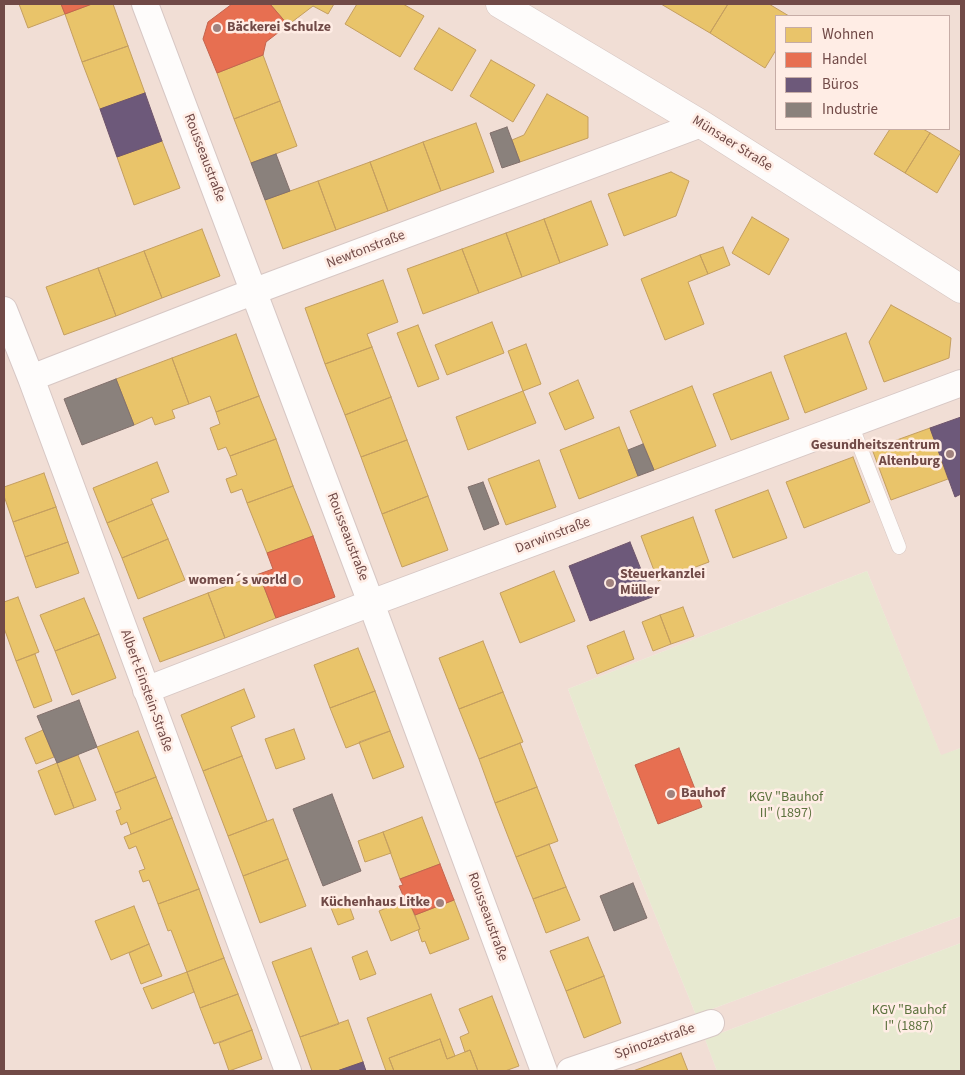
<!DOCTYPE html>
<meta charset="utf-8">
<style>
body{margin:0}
#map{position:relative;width:965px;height:1075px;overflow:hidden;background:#f6ebe5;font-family:"Source Sans 3",sans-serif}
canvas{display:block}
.frame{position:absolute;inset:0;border:5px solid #714a47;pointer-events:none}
.legend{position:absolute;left:775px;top:15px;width:175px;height:115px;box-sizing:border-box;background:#ffede5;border:1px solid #c6aca6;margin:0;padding:6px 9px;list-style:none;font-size:15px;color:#714a47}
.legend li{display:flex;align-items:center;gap:10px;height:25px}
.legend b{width:25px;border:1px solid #c6aca6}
</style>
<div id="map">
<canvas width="965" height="1075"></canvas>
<div class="frame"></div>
<ul class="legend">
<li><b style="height:14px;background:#e9c46a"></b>Wohnen</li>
<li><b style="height:14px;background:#e76f51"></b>Handel</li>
<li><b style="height:14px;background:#6d597a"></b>Büros</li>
<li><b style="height:14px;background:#8a817c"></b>Industrie</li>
</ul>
</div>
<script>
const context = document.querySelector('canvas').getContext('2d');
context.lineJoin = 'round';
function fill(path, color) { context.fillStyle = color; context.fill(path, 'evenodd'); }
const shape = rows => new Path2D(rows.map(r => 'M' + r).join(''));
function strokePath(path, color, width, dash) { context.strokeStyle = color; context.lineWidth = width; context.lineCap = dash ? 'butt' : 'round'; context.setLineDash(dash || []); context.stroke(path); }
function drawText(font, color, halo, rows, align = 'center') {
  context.font = font + ' "Source Sans 3",sans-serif'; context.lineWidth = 5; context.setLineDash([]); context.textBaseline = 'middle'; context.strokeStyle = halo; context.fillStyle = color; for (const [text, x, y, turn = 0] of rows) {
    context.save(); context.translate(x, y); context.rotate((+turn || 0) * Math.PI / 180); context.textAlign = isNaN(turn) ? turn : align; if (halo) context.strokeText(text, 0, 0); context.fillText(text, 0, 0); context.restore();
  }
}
fill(shape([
 [4,4,961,4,961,748,941,756,867,571,568,689,634,863,696,1015,961,916,961,943,705,1039,717,1071,4,1071],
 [776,16,949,16,949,129,776,129]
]), '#f1ded5');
fill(shape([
 [867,571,941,755,961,748,961,916,696,1015,634,863,568,689],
 [961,943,961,1071,717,1071,705,1039]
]), '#e7e9d0');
const homes = shape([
 [19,4,61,4,65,14,28,28,19,4],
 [92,4,113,4,128,46,82,62,65,14,92,4],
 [270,4,334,4,328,14,313,6,288,25,270,4],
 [357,4,403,4,424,16,400,57,345,24,357,4],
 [661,4,728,4,710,33,661,4],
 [728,4,769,4,789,16,776,16,776,50,765,68,710,33,728,4],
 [439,28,476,50,452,91,414,69,439,28],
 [128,46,145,93,100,109,82,62,128,46],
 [263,55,280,101,234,119,217,73,263,55],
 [491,60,535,85,513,122,470,96,491,60],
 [547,94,588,117,588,138,520,162,512,140,524,135,547,94],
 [280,101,297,146,251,163,234,119,280,101],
 [476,123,494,172,441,191,423,142,476,123],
 [890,129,923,129,930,133,905,173,874,154,890,129],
 [930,133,961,152,937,193,905,173,930,133],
 [162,141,180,188,134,205,117,157,162,141],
 [423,142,441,191,388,211,370,162,423,142],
 [370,162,388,211,336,230,318,181,370,162],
 [671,172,689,181,676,216,624,236,608,194,671,172],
 [318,181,336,230,283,249,265,200,318,181],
 [591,201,608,245,560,263,544,219,591,201],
 [752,217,789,239,769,275,732,253,752,217],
 [544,219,560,263,522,277,506,233,544,219],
 [202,229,220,276,162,298,144,251,202,229],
 [506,233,522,277,479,293,462,249,506,233],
 [723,247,730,265,708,274,700,255,723,247],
 [462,249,479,293,423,314,407,269,462,249],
 [144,251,162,298,116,316,98,268,144,251],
 [700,255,708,274,688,282,704,324,665,340,641,279,700,255],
 [98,268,116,316,64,335,46,287,98,268],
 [383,280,398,322,367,334,372,347,325,364,305,308,383,280],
 [891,305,951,338,949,358,884,382,869,342,891,305],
 [492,322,504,353,447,375,435,345,492,322],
 [418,325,439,379,418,387,397,333,418,325],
 [846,333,867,389,805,413,784,356,846,333],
 [236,334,259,396,216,412,210,396,189,404,172,358,236,334],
 [526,344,541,384,523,391,508,351,526,344],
 [372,347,391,397,345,415,325,364,372,347],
 [172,358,189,404,172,410,175,418,155,425,152,417,134,425,116,379,172,358],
 [771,372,789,419,731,440,713,394,771,372],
 [578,380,594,418,565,430,549,393,578,380],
 [692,386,716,446,654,470,630,411,692,386],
 [523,391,536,423,468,450,456,417,523,391],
 [259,396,276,439,230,456,226,447,218,450,210,428,220,424,216,412,259,396],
 [391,397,407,440,361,457,345,415,391,397],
 [619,427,638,476,579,499,560,450,619,427],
 [930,428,948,479,891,500,872,449,930,428],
 [276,439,293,486,247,503,242,489,231,493,226,479,237,475,230,456,276,439],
 [407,440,428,496,382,514,361,457,407,440],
 [853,457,870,502,804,528,786,482,853,457],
 [539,460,556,507,506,525,488,479,539,460],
 [157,462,169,492,151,499,153,504,107,523,93,488,157,462],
 [44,473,56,507,13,522,4,496,4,487,44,473],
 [293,486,313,536,267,553,247,503,293,486],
 [768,490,787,538,733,558,715,510,768,490],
 [428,496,448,550,402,567,382,514,428,496],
 [153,504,168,539,122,558,107,523,153,504],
 [56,507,68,542,25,557,13,522,56,507],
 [693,517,709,562,658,581,641,536,693,517],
 [168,539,185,580,138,599,122,558,168,539],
 [68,542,79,573,36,588,25,557,68,542],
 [554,571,575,621,520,643,500,593,554,571],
 [259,574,276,618,225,638,208,593,259,574],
 [208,593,225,638,160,662,143,618,208,593],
 [18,597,39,652,16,661,4,628,4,602,18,597],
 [84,598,99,634,55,651,40,615,84,598],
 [683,607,694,636,671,644,660,615,683,607],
 [660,615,671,644,653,651,642,622,660,615],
 [624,631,634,659,597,674,587,646,624,631],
 [99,634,116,678,72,695,55,651,99,634],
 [483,641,503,692,459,709,439,658,483,641],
 [358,648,375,691,330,708,314,665,358,648],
 [35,654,52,701,34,708,16,661,35,654],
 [244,689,255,717,231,727,242,756,203,771,181,715,244,689],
 [375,691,390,731,346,748,330,708,375,691],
 [503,692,523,742,479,759,459,709,503,692],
 [294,729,305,759,276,769,265,739,294,729],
 [43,730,54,757,36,764,25,738,43,730],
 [138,731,156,777,115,793,97,747,138,731],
 [390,731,404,767,373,779,359,742,390,731],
 [520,743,537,787,495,803,479,759,520,743],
 [78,755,96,800,74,808,57,763,78,755],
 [242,756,267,821,228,836,203,771,242,756],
 [57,763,74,808,55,815,38,771,57,763],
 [156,777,172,818,131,834,127,822,121,825,116,811,121,809,115,793,156,777],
 [537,787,558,841,516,857,495,803,537,787],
 [422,817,440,864,400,879,383,832,422,817],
 [172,818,199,889,158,904,149,880,143,882,139,871,145,869,136,846,129,849,124,837,172,818],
 [273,819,288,859,243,876,228,836,273,819],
 [383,832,391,853,365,862,358,841,383,832],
 [549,844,566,887,533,899,516,857,549,844],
 [288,859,306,906,260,923,243,876,288,859],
 [566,887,580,920,546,933,533,899,566,887],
 [199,889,224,958,187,972,171,930,168,931,158,904,199,889],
 [346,897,354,919,338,925,329,903,346,897],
 [408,899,420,929,391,941,379,911,408,899],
 [454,900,469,939,430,954,425,941,422,942,418,930,420,929,415,915,454,900],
 [134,906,149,944,111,960,95,921,134,906],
 [588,937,604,976,566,991,550,951,588,937],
 [149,944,162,976,141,984,129,953,149,944],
 [311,948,339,1024,300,1037,272,962,311,948],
 [367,951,376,974,360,980,352,957,367,951],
 [224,958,238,994,200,1008,187,972,224,958],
 [187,972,194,992,152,1009,143,988,187,972],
 [604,976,621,1023,584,1038,566,991,604,976],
 [238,994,252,1030,214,1044,200,1008,238,994],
 [431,994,455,1056,447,1059,440,1039,389,1058,394,1071,386,1071,367,1018,431,994],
 [492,996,519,1066,505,1071,478,1071,470,1050,465,1052,460,1037,469,1033,459,1009,492,996],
 [348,1020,363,1062,337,1071,312,1071,300,1037,348,1020],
 [252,1030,262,1059,229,1071,219,1043,252,1030],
 [440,1039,447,1059,470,1050,478,1071,394,1071,389,1058,440,1039],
 [681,1053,688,1071,633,1071,681,1053]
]);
fill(homes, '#e9c46a');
strokePath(homes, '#c59f60', 1);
const shops = shape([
 [61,4,92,4,65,14,61,4],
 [232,4,270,4,288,25,266,42,263,55,217,73,203,39,208,22,232,4],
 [313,536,335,597,276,618,259,574,273,569,267,553,313,536],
 [679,748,702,807,658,824,635,765,679,748],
 [440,864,454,900,415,915,408,899,405,900,399,886,403,885,400,879,440,864]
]);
fill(shops, '#e76f51');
strokePath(shops, '#c4644e', 1);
const offices = shape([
 [145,93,162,141,117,157,100,109,145,93],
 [961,417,961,494,955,497,930,428,961,417],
 [630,542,652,597,590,621,569,566,630,542],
 [363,1062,366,1071,337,1071,363,1062]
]);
fill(offices, '#6d597a');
strokePath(offices, '#6e546b', 1);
const industry = shape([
 [507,127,520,162,502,168,490,133,507,127],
 [276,154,290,191,265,200,251,163,276,154],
 [116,379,134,425,82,445,64,399,116,379],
 [643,444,654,470,638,476,628,450,643,444],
 [483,482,499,524,484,530,468,487,483,482],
 [79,700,97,747,57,763,37,716,79,700],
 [332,794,361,871,323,886,293,809,332,794],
 [633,883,647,918,614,931,600,896,633,883]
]);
fill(industry, '#8a817c');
strokePath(industry, '#82706c', 1);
const lane = shape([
 [851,424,899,547]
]);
const street = shape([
 [145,4,371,603,544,1071],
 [4,310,31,378,288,1071],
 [31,378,255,291,701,124],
 [146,690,371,603,961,383],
 [570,1071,711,1023]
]);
const secondary = shape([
 [500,4,701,124,961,289]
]);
strokePath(lane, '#d7c7c4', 15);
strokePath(street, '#d7c7c4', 28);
strokePath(secondary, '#d6c6c2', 29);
strokePath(lane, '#fefcfb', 14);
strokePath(street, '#fefcfb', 26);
strokePath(secondary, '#fefcfb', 28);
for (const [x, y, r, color] of [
 [217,28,5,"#a0827e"],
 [950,454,5,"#a0827e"],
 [297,581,5,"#a0827e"],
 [610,583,5,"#a0827e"],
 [671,794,5,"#a0827e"],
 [440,903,5,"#a0827e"]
]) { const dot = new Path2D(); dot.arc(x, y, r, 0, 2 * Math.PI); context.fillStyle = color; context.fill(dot); strokePath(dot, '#ffede5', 2); }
drawText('bold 14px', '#714a47', '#ffede5', [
 ["Bäckerei Schulze",227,28],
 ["Gesundheitszentrum",940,446,"right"],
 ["Altenburg",940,462,"right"],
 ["Steuerkanzlei",620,575],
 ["Müller",620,591],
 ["women´s world",287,581,"right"],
 ["Bauhof",681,794],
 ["Küchenhaus Litke",430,903,"right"]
], 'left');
drawText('14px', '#714a47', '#ffede5', [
 ["Münsaer Straße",732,144,32],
 ["Rousseaustraße",204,158,69],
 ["Newtonstraße",366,250,-21],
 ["Darwinstraße",553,536,-21],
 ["Rousseaustraße",347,537,69],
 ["Albert-Einstein-Straße",146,691,70],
 ["Rousseaustraße",487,917,70],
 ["Spinozastraße",655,1042,-19]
]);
drawText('14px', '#5c723d', '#ffede5', [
 ["KGV \"Bauhof",786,798],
 ["II\" (1897)",786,814],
 ["KGV \"Bauhof",909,1011],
 ["I\" (1887)",909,1027]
]);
</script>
